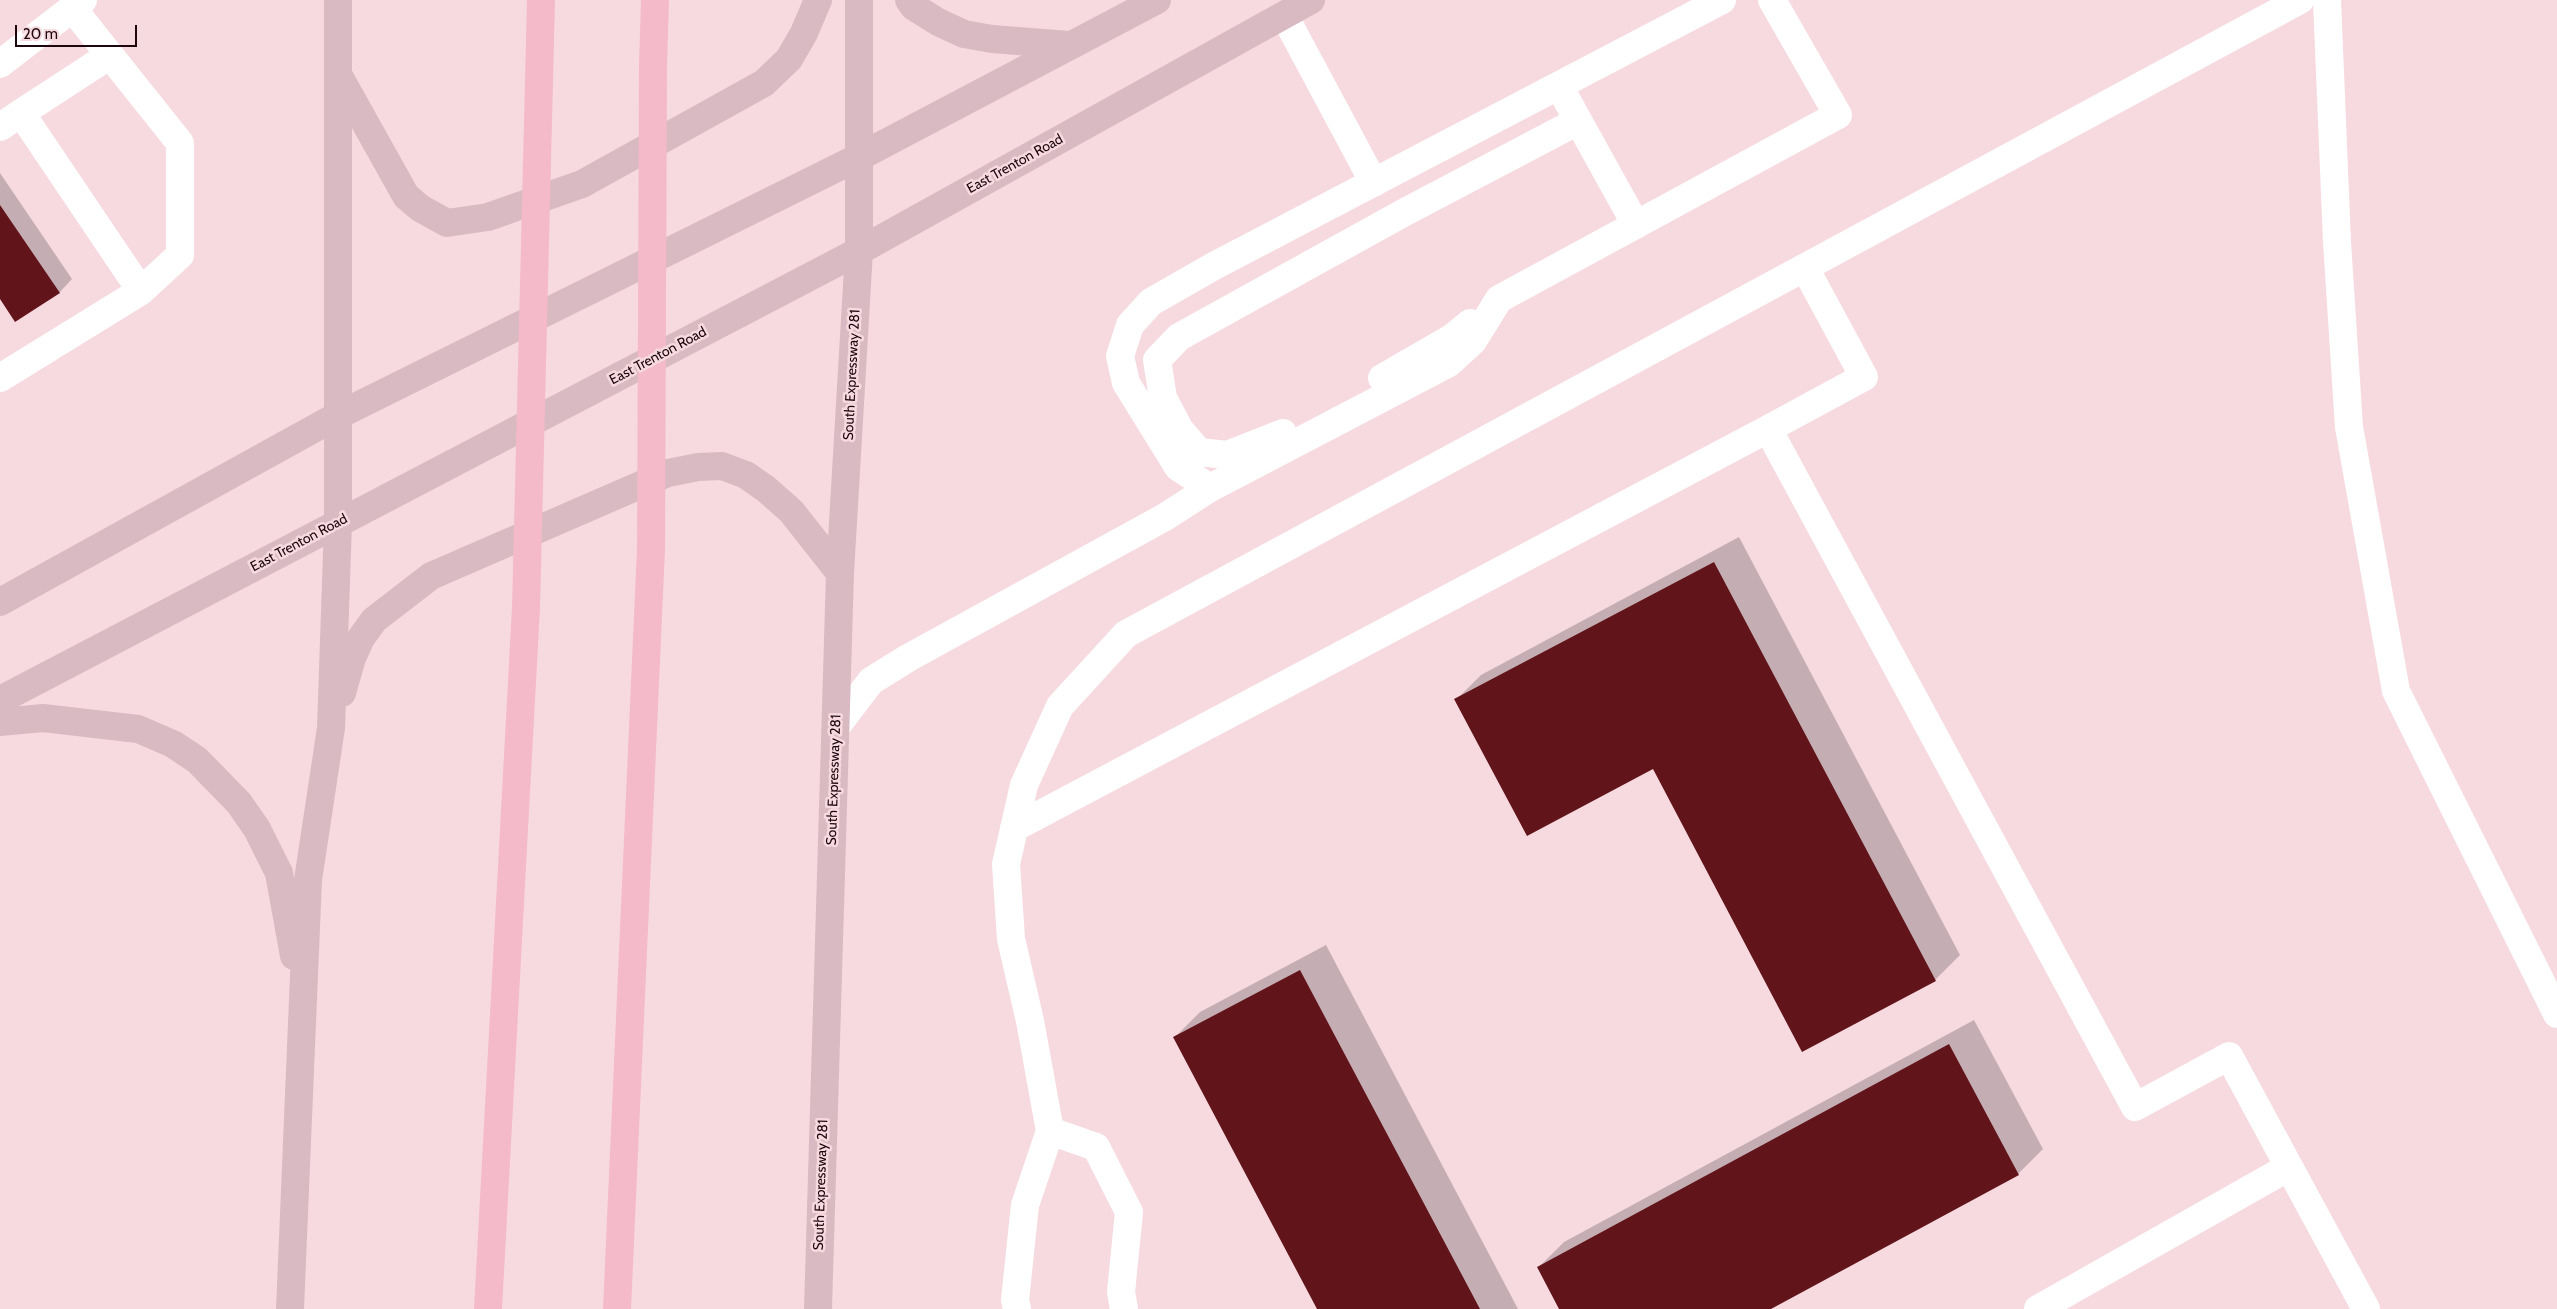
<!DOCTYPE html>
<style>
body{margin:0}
#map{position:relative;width:2557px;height:1309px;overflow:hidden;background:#f7dae0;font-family:Cabin,sans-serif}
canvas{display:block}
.scale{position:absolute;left:15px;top:25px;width:122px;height:22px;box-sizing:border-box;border:2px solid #1d060d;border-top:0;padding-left:6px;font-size:15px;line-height:18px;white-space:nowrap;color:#1d060d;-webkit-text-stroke:4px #f7dae0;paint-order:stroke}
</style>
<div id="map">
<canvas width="2557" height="1309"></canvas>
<div class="scale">20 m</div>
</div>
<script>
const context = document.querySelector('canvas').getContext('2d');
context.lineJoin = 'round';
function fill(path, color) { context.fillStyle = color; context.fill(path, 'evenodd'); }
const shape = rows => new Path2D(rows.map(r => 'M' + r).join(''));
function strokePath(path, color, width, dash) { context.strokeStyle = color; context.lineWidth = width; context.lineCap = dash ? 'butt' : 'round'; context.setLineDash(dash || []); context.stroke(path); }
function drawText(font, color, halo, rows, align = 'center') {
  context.font = font + ' Cabin,sans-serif'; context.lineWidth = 5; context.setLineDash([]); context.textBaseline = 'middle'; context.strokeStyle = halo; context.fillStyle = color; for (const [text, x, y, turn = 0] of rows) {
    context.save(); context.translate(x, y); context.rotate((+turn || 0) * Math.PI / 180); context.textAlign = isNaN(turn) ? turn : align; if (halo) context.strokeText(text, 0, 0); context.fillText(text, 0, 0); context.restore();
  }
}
fill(shape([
 [0,173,72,279,59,293,0,297],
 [1739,537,1960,955,1935,980,1653,768,1456,700,1481,675],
 [1326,945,1518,1309,1319,1309,1175,1037,1200,1012],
 [1974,1020,2043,1149,2018,1174,1768,1309,1561,1309,1538,1268,1564,1242]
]), '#0003');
fill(shape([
 [0,205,60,293,15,322,0,299],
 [1714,562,1936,981,1802,1052,1653,769,1527,836,1454,699],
 [1300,970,1480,1309,1317,1309,1173,1037],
 [1949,1044,2019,1175,1771,1309,1559,1309,1537,1267]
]), '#61151a');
strokePath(shape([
 [1722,0,1214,266,1151,302,1130,325,1120,356,1126,383,1178,467,1210,488,1449,363,1473,341,1499,299,1838,115,1772,0],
 [2327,0,2337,242,2349,427,2396,691,2557,1014],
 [1284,15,1374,183],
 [110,55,21,113,141,291],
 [0,64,83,0],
 [1559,86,1636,225],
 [0,127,21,113],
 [1805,268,1864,377,1768,429,2135,1107,2229,1056,2366,1309],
 [0,378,141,291,180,255,180,143,73,9],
 [1382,378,1453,337,1470,323],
 [1283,433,1227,455,1199,452,1180,430,1163,398,1157,360,1179,337,1405,212,1578,121],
 [836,727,871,681,908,658,1165,517,1210,488],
 [1014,828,1768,429],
 [1050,1131,1096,1147,1129,1212,1121,1292,1124,1309],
 [1017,1309,1015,1300,1025,1205,1050,1131,1030,1021,1011,939,1006,864,1024,785,1060,706,1126,634,2300,0],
 [2038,1309,2289,1167]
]), '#fff', 28);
strokePath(shape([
 [909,0,914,7,938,22,964,34,992,39,1069,45],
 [339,76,406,196,420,208,447,223,488,217,582,184,764,83,789,59,804,33,818,0],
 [0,602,337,416,859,157,1157,0],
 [342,693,352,658,361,638,374,620,431,576,668,473,698,467,722,466,746,475,766,489,791,511,840,573],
 [0,700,859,251,1311,0],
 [0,722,43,718,138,729,173,744,197,760,239,803,257,829,279,873,294,956],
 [290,1309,308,880,331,728,338,523,338,0],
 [818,1309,840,573,859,251,859,0]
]), '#dabac2', 28);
strokePath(shape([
 [488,1309,526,608,541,0],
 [617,1309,651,549,653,65,655,0]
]), '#f4bac9', 28);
drawText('14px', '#1d060d', '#f7dae0', [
 ["East Trenton Road",1015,164,-29],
 ["East Trenton Road",658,356,-28],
 ["South Expressway 281",852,375,-87],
 ["East Trenton Road",299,543,-28],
 ["South Expressway 281",834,780,-88],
 ["South Expressway 281",821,1185,-88]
]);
</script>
